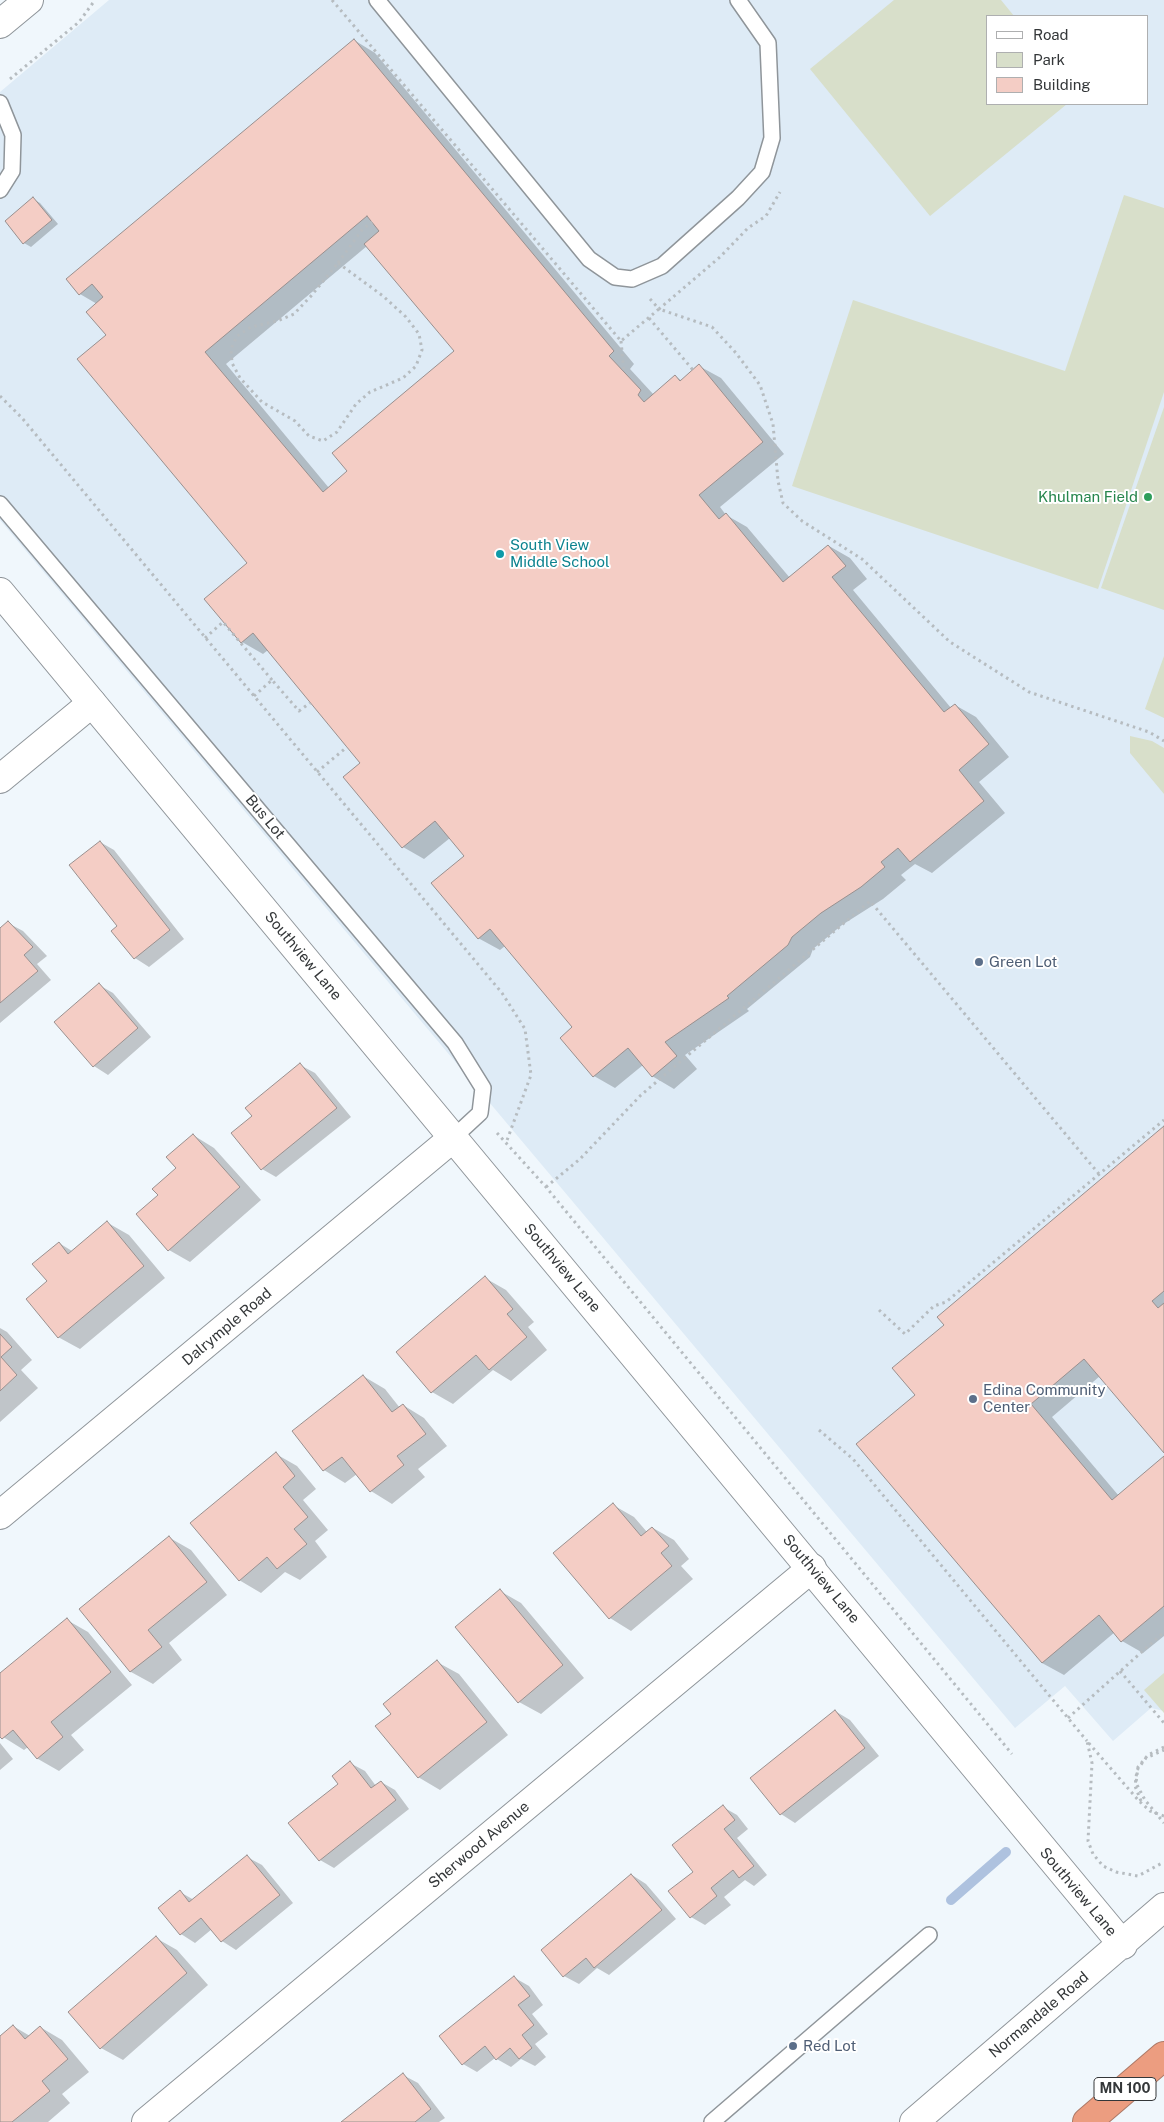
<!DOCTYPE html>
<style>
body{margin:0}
#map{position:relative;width:1164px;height:2122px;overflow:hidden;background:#f0f7fc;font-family:"Public Sans",sans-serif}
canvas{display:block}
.legend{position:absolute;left:986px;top:15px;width:162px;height:90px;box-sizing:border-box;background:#fff;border:1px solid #aeafb0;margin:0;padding:6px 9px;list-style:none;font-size:15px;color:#343739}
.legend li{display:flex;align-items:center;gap:10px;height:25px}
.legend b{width:25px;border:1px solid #aeafb0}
</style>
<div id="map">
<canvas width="1164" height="2122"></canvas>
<ul class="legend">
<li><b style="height:6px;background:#fff"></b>Road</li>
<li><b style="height:14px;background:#d8dfca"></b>Park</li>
<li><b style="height:14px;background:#f4cdc5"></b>Building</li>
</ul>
</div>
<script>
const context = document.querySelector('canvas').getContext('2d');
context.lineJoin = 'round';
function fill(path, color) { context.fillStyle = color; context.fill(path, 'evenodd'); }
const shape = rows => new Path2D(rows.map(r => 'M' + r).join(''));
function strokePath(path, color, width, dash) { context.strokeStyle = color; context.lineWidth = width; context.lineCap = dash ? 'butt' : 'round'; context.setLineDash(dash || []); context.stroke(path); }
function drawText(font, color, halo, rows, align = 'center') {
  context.font = font + ' "Public Sans",sans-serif'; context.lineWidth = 4; context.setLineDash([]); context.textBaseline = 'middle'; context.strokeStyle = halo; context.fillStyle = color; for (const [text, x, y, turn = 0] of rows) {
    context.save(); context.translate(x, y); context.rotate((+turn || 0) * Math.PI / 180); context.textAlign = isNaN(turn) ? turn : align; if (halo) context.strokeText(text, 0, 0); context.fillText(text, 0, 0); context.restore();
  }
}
fill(shape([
 [109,0,1164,0,1164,1711,1151,1708,1113,1741,1065,1686,1015,1728,0,520,0,92],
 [988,16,1148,16,1148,104,988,104]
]), '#deebf6');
fill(shape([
 [894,0,1001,0,1014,16,988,16,988,104,1067,104,930,216,810,69],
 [1124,195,1164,208,1164,392,1098,589,792,486,853,300,1065,371],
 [1164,407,1164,610,1101,588],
 [1164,656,1164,718,1145,709],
 [1130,736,1152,741,1164,748,1164,794,1130,753],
 [1164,1673,1164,1713,1144,1690]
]), '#d8dfca');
fill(shape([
 [354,40,375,53,634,364,630,369,654,395,675,376,682,381,699,366,721,378,784,454,720,507,726,515,747,527,790,578,829,546,850,558,867,579,853,590,951,708,955,705,976,717,1009,757,979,782,1005,813,932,873,915,864,901,875,906,880,883,899,842,925,813,949,810,957,747,1009,749,1011,685,1055,697,1069,674,1089,652,1076,643,1065,615,1088,594,1076,574,1027,505,946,500,950,478,938,466,857,450,838,424,859,403,847,361,763,268,650,263,654,242,642,249,563,108,336,97,304,80,294],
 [367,246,456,351,349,471,329,488,226,364],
 [33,199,40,203,58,224,31,247,24,243],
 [100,842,114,850,184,939,149,967,135,958,119,926],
 [8,923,23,931,47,956,37,964,51,980,0,1023,0,930],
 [99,985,113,993,151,1037,108,1075,94,1066],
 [300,1065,315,1073,351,1117,276,1177,262,1169,254,1116],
 [1164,1127,1164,1452,1100,1376,1052,1417,1119,1496,1164,1458,1164,1636,1143,1653,1122,1641,1115,1632,1064,1675,1042,1663,916,1395,945,1325],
 [193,1135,214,1148,261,1200,190,1262,169,1250,160,1195,178,1168],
 [108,1223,129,1235,165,1278,80,1349,58,1337,49,1281,59,1243,72,1251],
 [485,1278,506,1290,534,1322,528,1327,547,1350,511,1381,493,1370,453,1404,432,1392],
 [0,1328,7,1332,32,1360,21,1370,38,1388,0,1422],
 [363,1376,385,1389,400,1408,403,1405,424,1418,447,1446,418,1469,425,1477,392,1504,371,1491,357,1474,345,1483,324,1470,294,1431],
 [276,1454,297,1466,316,1489,303,1500,328,1530,315,1541,327,1557,300,1580,285,1572,261,1593,239,1580],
 [613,1505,634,1517,647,1532,653,1528,674,1540,689,1559,681,1566,693,1579,631,1631,610,1618],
 [170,1538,191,1550,227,1595,169,1643,182,1660,153,1684,131,1672,80,1609],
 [500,1591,521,1603,584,1678,541,1714,519,1702],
 [67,1620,88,1632,132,1685,71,1735,84,1750,59,1771,38,1759,28,1747,24,1750,0,1735,0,1674],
 [437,1662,459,1674,508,1735,440,1790,418,1777,392,1714],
 [835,1711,850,1720,879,1756,795,1823,781,1814,752,1778],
 [0,1743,13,1759,0,1770],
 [350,1763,365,1771,376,1786,381,1782,395,1790,409,1809,334,1868,320,1860,340,1784],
 [723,1807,737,1815,748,1829,737,1838,767,1875,754,1886,745,1880,724,1897,731,1905,705,1925,691,1917],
 [247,1857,262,1865,293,1903,236,1950,222,1941,212,1929,195,1943,181,1934,160,1908,180,1892,194,1900],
 [632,1875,646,1884,676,1919,609,1975,597,1968,579,1984,564,1976],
 [156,1938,177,1950,208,1985,123,2060,101,2048],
 [515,1978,529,1986,543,2005,532,2014,548,2034,535,2044,546,2057,535,2066,521,2059,511,2067,495,2058,477,2072,463,2064],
 [13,2026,30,2036,40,2027,62,2040,89,2072,62,2094,70,2103,48,2122,0,2122,0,2037],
 [403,2075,418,2083,445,2118,439,2122,343,2122]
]), '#0003');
strokePath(shape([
 [951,1900,1006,1852]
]), '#aec2df', 10);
const building = shape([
 [354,39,614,351,609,356,641,390,638,395,644,402,675,375,680,381,699,364,763,442,699,495,719,519,726,513,783,582,828,545,846,566,832,577,944,712,955,704,989,744,959,770,984,801,910,862,898,848,881,862,885,867,861,887,821,913,792,937,788,945,727,996,729,998,665,1042,677,1056,652,1077,628,1048,593,1077,560,1038,572,1027,490,929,478,939,431,883,464,856,435,821,402,848,343,777,360,763,253,633,241,643,204,599,247,563,77,359,106,335,86,312,103,297,92,284,79,295,66,279,354,39],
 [367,216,379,231,364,244,454,351,332,453,347,471,323,492,205,352,367,216],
 [33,197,52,220,23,244,5,221,33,197],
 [100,841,170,930,134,959,111,931,117,926,69,865,100,841],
 [8,921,33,947,24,955,38,971,0,1003,0,928,8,921],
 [99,983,138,1028,93,1067,54,1022,99,983],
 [300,1063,337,1108,261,1170,231,1133,252,1116,245,1108,300,1063],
 [1164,1126,1164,1291,1152,1301,1158,1308,1164,1303,1164,1453,1084,1359,1031,1404,1112,1500,1164,1456,1164,1606,1121,1642,1099,1615,1042,1663,856,1444,915,1395,892,1368,944,1325,937,1317,1164,1126],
 [193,1134,240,1187,168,1251,136,1214,158,1195,152,1189,176,1168,166,1157,193,1134],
 [107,1221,144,1266,58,1338,26,1299,47,1281,32,1264,59,1242,68,1254,107,1221],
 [485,1276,513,1309,507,1314,527,1337,489,1370,476,1355,431,1393,396,1352,485,1276],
 [0,1334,12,1347,1,1357,17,1375,0,1391,0,1334],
 [363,1375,392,1412,403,1404,426,1434,397,1456,404,1465,370,1492,342,1457,323,1471,292,1431,363,1375],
 [276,1452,295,1476,283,1487,308,1517,294,1529,307,1544,277,1569,267,1557,239,1581,190,1523,276,1452],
 [613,1503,641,1536,652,1527,669,1546,661,1553,672,1566,609,1619,553,1553,613,1503],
 [169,1536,207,1582,148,1630,162,1647,130,1672,79,1609,169,1536],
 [500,1589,563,1665,518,1703,455,1627,500,1589],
 [67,1618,111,1672,51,1722,63,1737,37,1759,13,1730,2,1739,0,1737,0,1673,67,1618],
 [437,1660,487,1722,418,1778,375,1726,391,1714,383,1704,437,1660],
 [835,1710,865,1748,780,1815,750,1778,835,1710],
 [350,1761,371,1788,381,1781,396,1800,319,1861,288,1823,338,1784,332,1776,350,1761],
 [723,1805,735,1820,724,1829,754,1866,739,1878,733,1870,711,1888,717,1896,690,1918,668,1891,693,1872,672,1845,723,1805],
 [247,1855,280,1895,221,1942,201,1918,180,1935,158,1908,180,1890,189,1902,247,1855],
 [631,1874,662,1910,594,1968,586,1958,563,1977,541,1950,631,1874],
 [156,1936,187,1973,100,2049,68,2012,156,1936],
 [514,1976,530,1996,518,2005,534,2025,522,2035,532,2048,519,2059,510,2048,496,2060,485,2046,462,2065,439,2036,514,1976],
 [13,2025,25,2039,40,2026,68,2059,42,2081,50,2091,12,2122,0,2122,0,2036,13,2025],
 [403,2073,431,2109,415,2122,341,2122,403,2073]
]);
fill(building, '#f4cdc5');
strokePath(building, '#99908f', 1);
const service = shape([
 [377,0,589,259,615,277,632,279,662,266,738,198,762,172,772,138,768,43,738,0],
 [0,103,13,135,12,171,0,190],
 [0,504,455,1043,483,1088,480,1113,453,1138],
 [712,2122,929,1935]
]);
const minor = shape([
 [0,779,92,703],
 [0,1515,453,1138],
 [146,2122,812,1568]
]);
const tertiary = shape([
 [0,24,29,0],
 [0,592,1123,1945],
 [914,2122,1164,1907]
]);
const motorway = shape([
 [1087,2122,1164,2056]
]);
strokePath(service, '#8f959a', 18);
strokePath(minor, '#8f959a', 30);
strokePath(tertiary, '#8f959a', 30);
strokePath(motorway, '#ac7967', 30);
strokePath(shape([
 [332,0,621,341,659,309,712,327,736,353,760,385,773,424,778,481,783,503,802,521,862,559,950,642,1029,692,1149,732,1164,741],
 [10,79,79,22,95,0],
 [338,263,383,296,406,317,419,334,422,350,416,366,403,378,370,392,356,404,337,432,323,441,309,436,295,421,262,402,240,378,232,363,231,349,237,336,251,327,277,321,294,314,311,296,338,263],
 [338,263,362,230,372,222],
 [650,299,659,309,720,257,748,228,766,216,780,192],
 [649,318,693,370],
 [621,341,624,372],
 [0,396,22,418,502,993,525,1029,531,1075,506,1143],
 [205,638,223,622,272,680],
 [254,696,272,680,299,711,310,703],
 [317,772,347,747],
 [497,1133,546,1187,1012,1754],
 [546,1187,580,1159,641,1095,870,901,1099,1174],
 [879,1310,905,1334,934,1306,946,1302,1164,1120],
 [819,1430,853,1459,1087,1741],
 [1120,1671,1164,1723],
 [1068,1718,1164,1632],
 [1141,1801,1135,1786,1137,1770,1146,1758,1164,1750],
 [1164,1816,1150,1811,1139,1801,1087,1741,1092,1763,1088,1841,1093,1854,1103,1866,1116,1872,1138,1876,1164,1862]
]), '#b6bcc0', 3, [2.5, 4]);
strokePath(service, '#fff', 15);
strokePath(minor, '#fff', 28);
strokePath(tertiary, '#fff', 28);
strokePath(motorway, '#ec9d80', 28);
strokePath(shape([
 [1164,1747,1148,1755,1138,1767,1136,1783,1145,1800,1164,1823]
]), '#b6bcc0', 3, [2.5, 4]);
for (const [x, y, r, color] of [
 [1148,497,5,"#2e9e5b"],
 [500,554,5,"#0f9aa8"],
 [979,962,5,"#5c6f8a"],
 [973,1399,5,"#5c6f8a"],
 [793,2046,5,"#5c6f8a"]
]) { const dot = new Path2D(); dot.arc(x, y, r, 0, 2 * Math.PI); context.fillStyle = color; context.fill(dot); strokePath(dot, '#fff', 2); }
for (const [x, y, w] of [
 [1125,2089,62]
]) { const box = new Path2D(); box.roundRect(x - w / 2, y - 11.5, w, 23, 4); context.fillStyle = '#fff'; context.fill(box); strokePath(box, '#343739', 1); }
drawText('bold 14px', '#343739', null, [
 ["MN 100",1125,2089]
]);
drawText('15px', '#27864d', '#fff', [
 ["Khulman Field",1138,497]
], 'right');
drawText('15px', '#0d838f', '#fff', [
 ["South View",510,545],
 ["Middle School",510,562]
], 'left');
drawText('15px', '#343739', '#fff', [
 ["Bus Lot",265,817,50],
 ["Southview Lane",303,956,50],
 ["Southview Lane",562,1268,50],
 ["Dalrymple Road",227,1327,-40],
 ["Southview Lane",821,1579,50],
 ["Sherwood Avenue",479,1845,-40],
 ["Southview Lane",1078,1892,50],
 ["Normandale Road",1039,2015,-40]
]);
drawText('15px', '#4e5e75', '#fff', [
 ["Green Lot",989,962],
 ["Edina Community",983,1390],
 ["Center",983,1407],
 ["Red Lot",803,2046]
], 'left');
</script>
